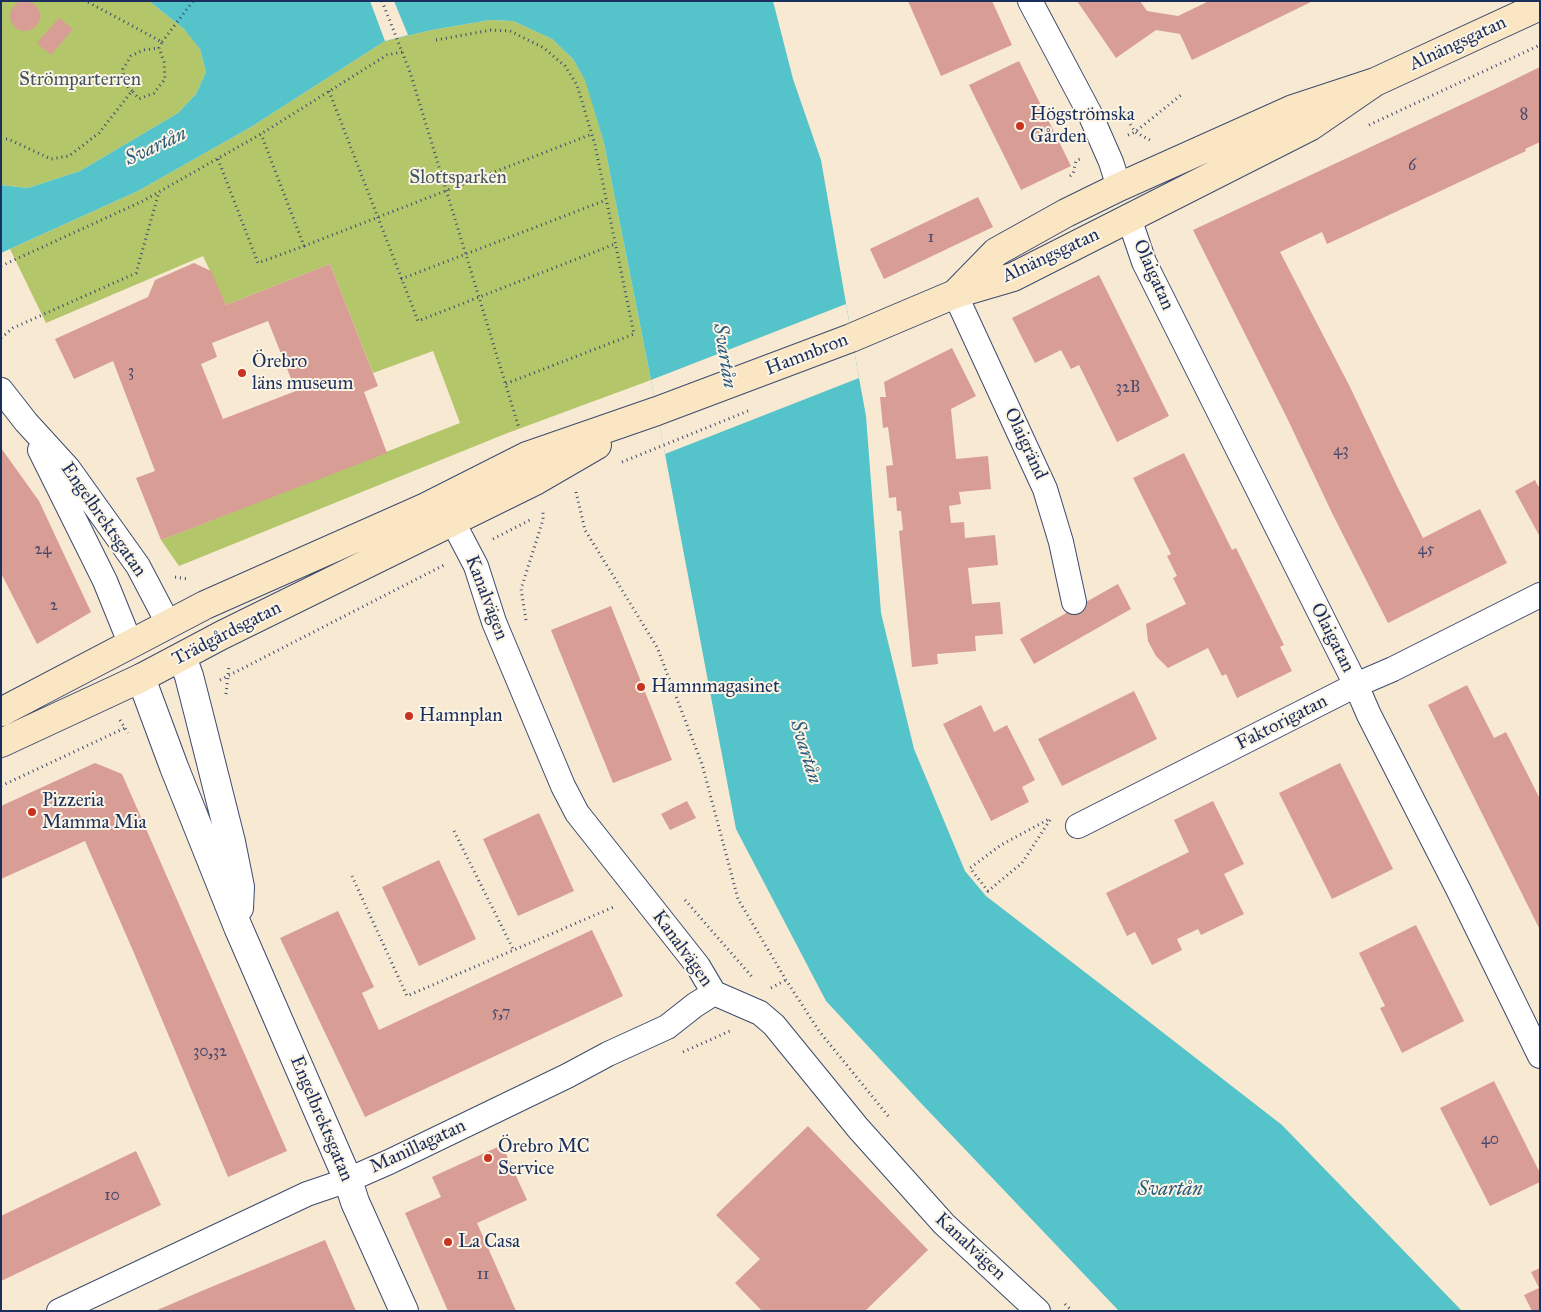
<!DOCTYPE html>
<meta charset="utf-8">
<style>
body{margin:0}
#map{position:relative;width:1541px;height:1312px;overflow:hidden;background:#f7e9d2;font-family:"IM FELL Great Primer",serif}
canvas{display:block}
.frame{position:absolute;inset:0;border:2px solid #1b2f5e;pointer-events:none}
</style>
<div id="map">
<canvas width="1541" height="1312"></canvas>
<div class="frame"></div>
</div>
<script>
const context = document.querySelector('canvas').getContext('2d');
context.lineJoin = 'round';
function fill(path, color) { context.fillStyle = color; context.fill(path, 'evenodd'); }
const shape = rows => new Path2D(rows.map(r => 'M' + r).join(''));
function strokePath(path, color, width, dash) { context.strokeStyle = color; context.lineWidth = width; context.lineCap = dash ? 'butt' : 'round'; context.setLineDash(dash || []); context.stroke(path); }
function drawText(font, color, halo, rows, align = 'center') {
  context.font = font + ' "IM FELL Great Primer",serif'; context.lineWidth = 4; context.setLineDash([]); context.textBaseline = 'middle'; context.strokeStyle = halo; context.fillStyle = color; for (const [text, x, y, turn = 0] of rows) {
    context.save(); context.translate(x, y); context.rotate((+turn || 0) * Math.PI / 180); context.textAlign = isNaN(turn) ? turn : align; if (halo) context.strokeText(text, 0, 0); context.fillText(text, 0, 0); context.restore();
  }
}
fill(shape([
 [1,1,149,1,184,29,191,37,200,49,206,72,196,94,178,113,80,171,28,188,1,185],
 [490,20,513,21,552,39,573,59,586,81,604,143,651,380,505,434,179,566,161,540,460,423,433,351,373,373,330,264,226,305,203,256,46,323,10,249,138,191,251,127,385,41,432,30]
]), '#b3c669');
fill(shape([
 [149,1,773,1,793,79,821,160,859,378,866,416,881,613,914,749,965,871,986,896,1112,993,1282,1125,1462,1311,1119,1311,918,1100,826,1001,736,829,651,380,604,143,585,80,573,59,552,39,513,21,490,20,432,30,385,41,251,127,138,191,1,253,1,185,28,188,80,171,178,113,196,94,206,72,200,49,184,29]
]), '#55c3ca');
fill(shape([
 [370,1,394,1,408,35,385,41],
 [846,304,859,378,665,454,651,380]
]), '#f7e9d2');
fill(shape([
 [908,1,992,1,1012,45,941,76],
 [1077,1,1140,1,1147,11,1178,16,1209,1,1313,1,1192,60,1180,34,1156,30,1116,58],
 '10 16a15 15 0 1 1 30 0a15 15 0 1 1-30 0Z',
 [59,18,73,29,51,55,37,43],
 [1019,61,1071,166,1021,190,969,85],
 [1540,67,1540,142,1525,149,1526,151,1327,244,1322,232,1280,252,1350,387,1396,484,1423,538,1480,509,1507,563,1388,623,1333,515,1287,418,1193,230,1497,88],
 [978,197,993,227,884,279,870,249],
 [194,263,211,271,226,305,330,264,378,386,364,392,387,453,161,540,136,478,155,471,113,361,74,379,55,339,148,297,155,280],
 [268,321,296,391,223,419,201,364,217,357,212,343],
 [1099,275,1169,416,1117,442,1079,365,1071,369,1061,350,1035,363,1012,318],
 [952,348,976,396,951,409,956,459,988,456,991,489,959,492,961,504,949,506,951,523,964,522,965,538,995,535,998,565,968,568,972,604,1000,602,1003,634,975,636,976,651,937,654,938,664,912,667,899,531,903,530,901,511,897,511,896,497,889,498,886,466,893,465,888,427,883,428,880,397,886,397,884,382],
 [1,448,39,501,91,612,37,644,1,573],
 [1184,453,1232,550,1236,548,1284,645,1280,647,1292,671,1237,698,1226,674,1222,676,1208,648,1168,668,1156,656,1148,641,1146,624,1186,604,1173,578,1177,576,1167,556,1171,554,1133,478],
 [1535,480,1538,486,1540,486,1540,537,1515,491],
 [1118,584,1131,609,1034,664,1020,639],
 [611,606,672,760,613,783,551,630],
 [1467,685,1494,738,1506,732,1540,799,1540,930,1428,705],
 [1134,691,1157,739,1062,786,1038,739],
 [981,705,994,732,1007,725,1035,780,1022,787,1029,802,991,821,943,724],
 [95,763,122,774,287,1151,228,1177,134,953,85,841,1,879,1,806],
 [1340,763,1393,869,1332,899,1279,793],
 [687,801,696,818,670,830,661,814],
 [1213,801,1244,864,1224,874,1244,914,1201,935,1198,929,1177,939,1182,950,1152,965,1135,932,1127,936,1106,893,1189,852,1174,820],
 [539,813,574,891,518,916,483,839],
 [439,860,476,939,419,966,382,887],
 [338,911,374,987,362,993,379,1030,592,930,623,996,365,1117,280,938],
 [1416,925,1464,1021,1402,1053,1380,1008,1385,1006,1359,953],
 [1494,1081,1540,1173,1540,1182,1490,1206,1440,1108],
 [808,1126,928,1250,865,1311,762,1311,735,1283,760,1259,716,1215],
 [502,1145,527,1200,477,1223,516,1311,448,1311,405,1213,441,1197,432,1177],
 [136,1151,161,1205,1,1281,1,1216],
 [325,1240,356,1311,155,1311,204,1290],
 [1540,1268,1540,1311,1532,1311,1524,1295,1539,1288,1531,1272]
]), '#d89d95');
const minor = shape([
 [1030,1,1090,114,1111,162,1119,187],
 [1129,218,1144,262,1356,685,1369,715,1458,889,1540,1056],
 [955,294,1045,489,1061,542,1074,602],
 [1,390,26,422,68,468,138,566,169,625],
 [40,450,105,581,131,645],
 [444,505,476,566,494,622,563,786,577,813,698,966,714,993,760,1013,774,1025,858,1128,944,1224,1038,1311],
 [1078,826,1356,685,1393,669,1540,595],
 [59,1311,307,1194,348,1180,389,1162,567,1076,608,1054,667,1027,695,1005,714,993]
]);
const tertiary = shape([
 [182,657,189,676,199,715,231,842,240,887,239,908],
 [141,678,174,767,238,927,348,1180,355,1202,404,1311]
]);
const secondary = shape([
 [956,293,996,252,1066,213,1119,187,1293,109,1375,82,1540,6],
 [1,712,205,605,426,507,527,456,657,411,851,338,955,294,1013,277,1311,126,1375,82],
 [1,743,141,678,222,635,535,481,597,445]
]);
strokePath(minor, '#3c4b6f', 26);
strokePath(tertiary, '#3c4b6f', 30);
strokePath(secondary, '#3c4b6f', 30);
strokePath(shape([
 [382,1,410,72,519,428],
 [436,40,491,30,510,31,544,48,565,66,577,85,595,145,634,334,505,384],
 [162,42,193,1],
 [132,91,124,83,123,69,131,56,143,50,159,48],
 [329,91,418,321,615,244],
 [1120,107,1135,132,1150,140],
 [1369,125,1540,45],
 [1128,135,1135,132,1181,95],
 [1,139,8,139,51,159,69,156,99,133,132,91,139,99,154,93,165,79,164,62,159,48,162,42,86,1],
 [218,159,258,263,304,246,261,134],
 [1070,176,1073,174,1076,161,1080,159],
 [304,246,592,134],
 [1,266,143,201,261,134,387,55,402,52],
 [401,279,606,200],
 [1,338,13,328,136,273,159,192],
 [622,462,748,411],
 [576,492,585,530,657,647,702,764,738,899,786,980,819,1031,889,1117],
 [493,539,530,520],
 [175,577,188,579],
 [526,620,521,589,543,520,543,510],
 [220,680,444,565],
 [226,694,229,666],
 [120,720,128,733],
 [1,786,127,727],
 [1050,820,1022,863,988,891,970,868,1001,845,1051,818],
 [454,831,514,951],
 [352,876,407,996,616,906],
 [685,900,753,978],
 [771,988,786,980],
 [683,1052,730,1031],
 [1065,1304,1072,1311]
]), '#3c4b6f', 3, [1, 4]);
strokePath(minor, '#fff', 24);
strokePath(tertiary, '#fff', 28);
strokePath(secondary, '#fbe6c4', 28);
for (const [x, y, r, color] of [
 [1020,126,5,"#c8321e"],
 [242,373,5,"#c8321e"],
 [641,687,5,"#c8321e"],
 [409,716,5,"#c8321e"],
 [32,812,5,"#c8321e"],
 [488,1158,5,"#c8321e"],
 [448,1242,5,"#c8321e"]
]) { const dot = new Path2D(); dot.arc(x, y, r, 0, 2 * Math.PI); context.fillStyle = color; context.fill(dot); strokePath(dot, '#fcf5e5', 2); }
drawText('16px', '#4a4a6c', null, [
 ["8",1524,115],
 ["6",1412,166],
 ["1",931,238],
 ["3",131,372],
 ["32B",1128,388],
 ["43",1341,451],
 ["24",43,550],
 ["45",1426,550],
 ["2",54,606],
 ["5,7",501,1013],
 ["30,32",210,1052],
 ["40",1490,1140],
 ["10",112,1196],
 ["11",483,1275]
]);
drawText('19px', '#1b2f5e', '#fcf5e5', [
 ["Alnängsgatan",1458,44,-25],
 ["Alnängsgatan",1051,256,-25],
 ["Olaigatan",1153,275,66],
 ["Hamnbron",807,355,-21],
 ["Olaigränd",1025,444,65],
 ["Engelbrektsgatan",103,520,55],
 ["Kanalvägen",486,598,69],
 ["Trädgårdsgatan",227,634,-27],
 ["Olaigatan",1332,638,63],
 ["Faktorigatan",1282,723,-27],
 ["Kanalvägen",682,949,54],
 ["Engelbrektsgatan",321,1119,67],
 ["Manillagatan",418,1147,-25],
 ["Kanalvägen",970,1247,43]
]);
drawText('19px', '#415561', '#fcf5e5', [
 ["Strömparterren",80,80],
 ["Slottsparken",458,178]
]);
drawText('19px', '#1b2f5e', '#fcf5e5', [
 ["Högströmska",1030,115],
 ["Gården",1030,137],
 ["Örebro",252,362],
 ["läns museum",252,384],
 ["Hamnmagasinet",651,687],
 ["Hamnplan",419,716],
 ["Pizzeria",42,801],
 ["Mamma Mia",42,823],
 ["Örebro MC",498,1147],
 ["Service",498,1169],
 ["La Casa",458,1242]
], 'left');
drawText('italic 20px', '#2c5b7e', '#fcf5e5', [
 ["Svartån",156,147,-25],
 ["Svartån",724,356,81],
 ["Svartån",805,752,73],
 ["Svartån",1170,1190]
]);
</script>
